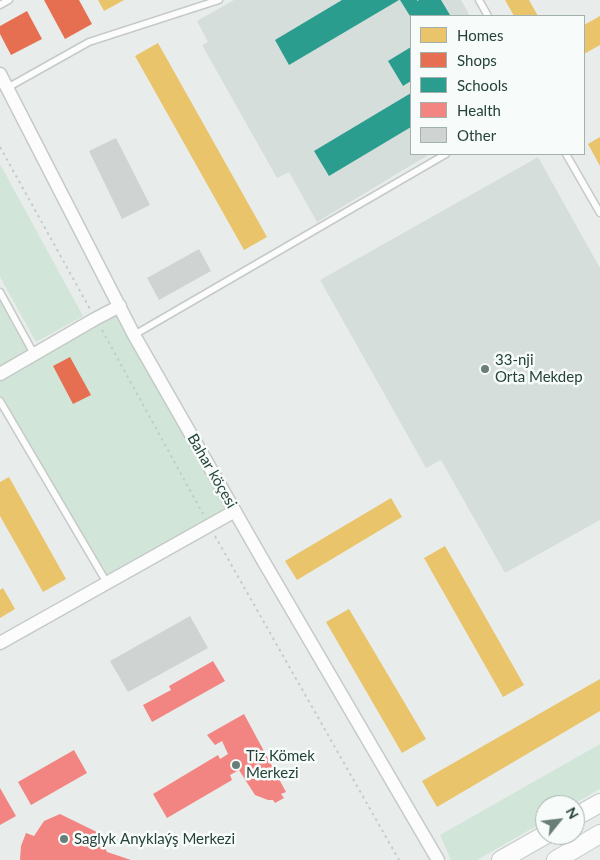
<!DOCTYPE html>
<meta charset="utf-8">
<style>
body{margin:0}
#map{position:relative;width:600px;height:860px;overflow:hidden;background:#e8edeb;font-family:Lato,sans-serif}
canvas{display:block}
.legend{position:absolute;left:410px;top:15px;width:175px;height:140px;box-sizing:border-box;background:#f7fbf9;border:1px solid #a3b1ad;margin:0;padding:6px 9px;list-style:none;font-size:15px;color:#24423a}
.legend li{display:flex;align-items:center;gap:10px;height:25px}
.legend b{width:25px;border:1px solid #a3b1ad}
.north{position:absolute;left:535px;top:795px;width:50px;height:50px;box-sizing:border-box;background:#f7fbf9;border:1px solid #a3b1ad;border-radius:50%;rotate:61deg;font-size:14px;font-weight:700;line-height:20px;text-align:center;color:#24423a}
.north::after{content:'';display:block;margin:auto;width:18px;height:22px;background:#697e78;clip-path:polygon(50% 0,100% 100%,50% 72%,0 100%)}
</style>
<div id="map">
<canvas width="600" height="860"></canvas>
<ul class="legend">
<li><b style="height:14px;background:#e9c46a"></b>Homes</li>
<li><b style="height:14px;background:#e76f51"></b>Shops</li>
<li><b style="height:14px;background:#2a9d8f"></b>Schools</li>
<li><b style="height:14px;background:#f28482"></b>Health</li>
<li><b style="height:14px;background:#cfd4d2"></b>Other</li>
</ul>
<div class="north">N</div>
</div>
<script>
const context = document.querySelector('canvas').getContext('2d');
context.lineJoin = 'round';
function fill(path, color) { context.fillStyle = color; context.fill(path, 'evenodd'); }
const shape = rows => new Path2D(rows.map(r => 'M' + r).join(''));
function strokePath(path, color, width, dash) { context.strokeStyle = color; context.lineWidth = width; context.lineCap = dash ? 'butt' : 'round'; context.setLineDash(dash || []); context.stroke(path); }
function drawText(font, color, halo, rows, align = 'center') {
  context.font = font + ' Lato,sans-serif'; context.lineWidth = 5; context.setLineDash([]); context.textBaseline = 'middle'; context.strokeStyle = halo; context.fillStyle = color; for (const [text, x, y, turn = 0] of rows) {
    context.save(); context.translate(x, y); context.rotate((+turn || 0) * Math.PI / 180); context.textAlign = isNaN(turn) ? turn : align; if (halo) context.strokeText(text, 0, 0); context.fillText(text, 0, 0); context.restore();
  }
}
fill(shape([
 [234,0,461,0,470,16,411,16,411,154,430,154,317,222,289,172,277,178,202,45,208,42,197,21],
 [538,157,600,268,600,520,505,573,441,460,426,468,320,280]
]), '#d6dedb');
fill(shape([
 [0,164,83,316,36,342,0,277],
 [0,292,34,354,0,374],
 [115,314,228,509,102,581,0,403,0,381],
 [600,744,600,789,572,805,545,805,545,821,477,860,451,860,440,835]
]), '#d1e6d8');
fill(shape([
 [98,0,124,0,104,11],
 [505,0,529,0,538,16,514,16],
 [600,16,600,45,584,54,584,25],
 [158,43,267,237,244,250,135,56],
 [600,137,600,166,588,144],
 [9,477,66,579,43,592,0,516,0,482],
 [391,498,402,517,297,580,285,561],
 [445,546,524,685,503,697,424,558],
 [3,588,15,609,0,618,0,590],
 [349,609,426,739,402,753,326,622],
 [600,679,600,711,437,807,422,781]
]), '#e9c46a');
fill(shape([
 [44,0,79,0,92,24,65,39],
 [27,11,42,39,11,55,0,34,0,26],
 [70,357,91,395,73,404,53,366]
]), '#e76f51');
fill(shape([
 [342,0,399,0,289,65,275,40],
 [400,0,417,0,417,1,419,0,441,0,450,15,448,16,410,16],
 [411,47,411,81,403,86,388,61],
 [411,93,411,127,329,176,314,151]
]), '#2a9d8f');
fill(shape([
 [213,661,225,681,152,722,143,705,171,690,169,686],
 [244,714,286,792,281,794,284,798,275,803,273,800,268,800,255,795,239,770,230,775,232,780,167,818,153,794,218,755,220,759,228,754,222,741,215,745,207,735],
 [74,750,87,773,31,805,18,782],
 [0,788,16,816,0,825],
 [60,814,105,836,102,842,107,852,131,860,20,860,21,846,26,833,34,836,44,821]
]), '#f28482');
fill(shape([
 [116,138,150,205,122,219,89,151],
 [199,249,211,271,159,300,147,278],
 [190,616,208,648,128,692,110,661]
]), '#cfd4d2');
const service = shape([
 [479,0,488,16],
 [0,5,9,0],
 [7,88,89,42,219,0],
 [566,154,600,213],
 [0,292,34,354],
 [134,335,446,154],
 [0,401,107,583]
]);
const minor = shape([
 [0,74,134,335,261,557,438,860],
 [0,374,95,319,120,306],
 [0,643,235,511]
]);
const secondary = shape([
 [575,817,600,803],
 [501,860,545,835],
 [556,860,600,834]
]);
strokePath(service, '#c5cac8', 9);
strokePath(minor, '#c5cac8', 15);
strokePath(secondary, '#c3cbc8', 20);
strokePath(shape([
 [0,147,90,309],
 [102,330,203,514],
 [215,536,399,860]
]), '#c3ccca', 2, [2.5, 4]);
strokePath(service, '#fcfcfc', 6);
strokePath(minor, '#fcfcfc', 12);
strokePath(secondary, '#fcfcfc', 18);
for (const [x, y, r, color] of [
 [485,369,5,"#697e78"],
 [236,765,5,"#697e78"],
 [64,839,5,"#697e78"]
]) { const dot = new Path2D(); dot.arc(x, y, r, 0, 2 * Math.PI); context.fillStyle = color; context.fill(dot); strokePath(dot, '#f7fbf9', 2); }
drawText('15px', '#24423a', '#f7fbf9', [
 ["33-nji",495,360],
 ["Orta Mekdep",495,377],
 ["Tiz Kömek",246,756],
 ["Merkezi",246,773],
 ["Saglyk Anyklaýş Merkezi",74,839]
], 'left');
drawText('15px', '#24423a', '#f7fbf9', [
 ["Bahar köçesi",212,471,60]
]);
</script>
